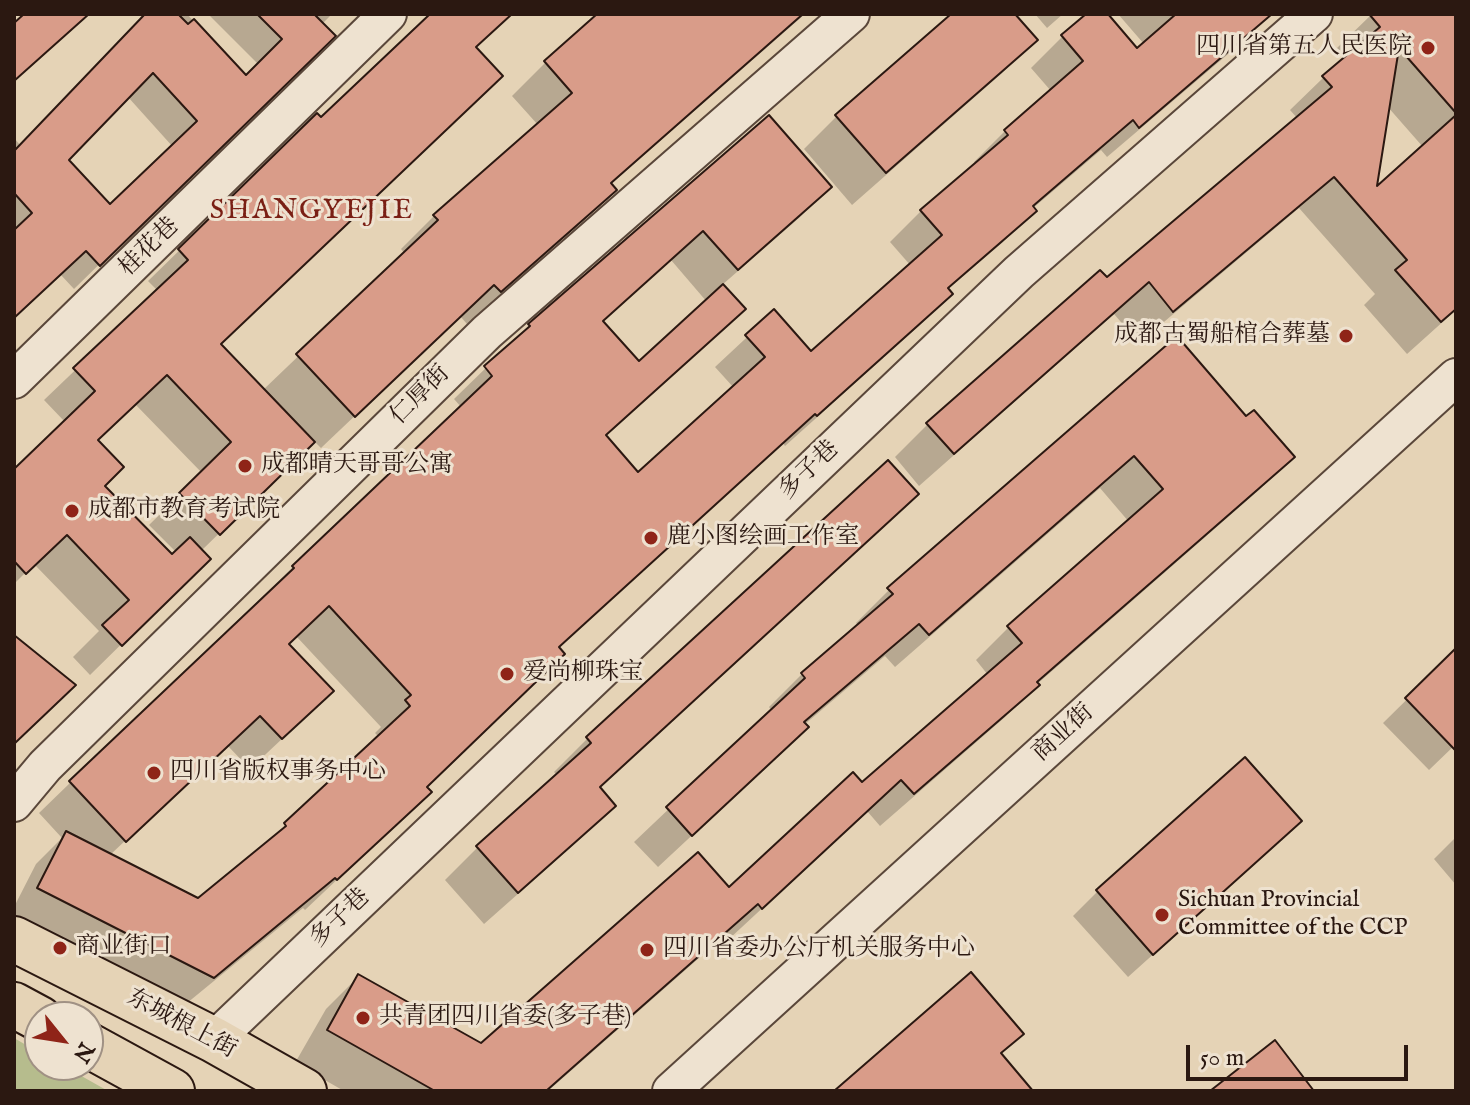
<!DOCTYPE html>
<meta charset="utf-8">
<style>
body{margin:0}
#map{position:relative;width:1470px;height:1105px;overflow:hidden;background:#e5d3b6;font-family:"IM FELL English",serif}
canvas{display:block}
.frame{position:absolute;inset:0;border:16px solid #2b1811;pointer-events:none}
.north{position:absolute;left:24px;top:1001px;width:80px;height:80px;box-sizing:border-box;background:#eee2d0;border:2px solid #a09184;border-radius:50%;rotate:120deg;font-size:22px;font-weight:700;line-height:32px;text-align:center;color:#2b1811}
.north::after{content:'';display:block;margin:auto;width:28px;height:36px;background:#8f2418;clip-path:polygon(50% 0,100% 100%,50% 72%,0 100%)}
.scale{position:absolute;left:1186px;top:1045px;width:222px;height:36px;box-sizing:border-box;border:4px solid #2b1811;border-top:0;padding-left:10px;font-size:24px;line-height:28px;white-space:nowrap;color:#2b1811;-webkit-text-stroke:6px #eee2d0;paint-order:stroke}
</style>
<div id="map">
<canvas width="1470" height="1105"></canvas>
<div class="frame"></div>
<div class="north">N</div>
<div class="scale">50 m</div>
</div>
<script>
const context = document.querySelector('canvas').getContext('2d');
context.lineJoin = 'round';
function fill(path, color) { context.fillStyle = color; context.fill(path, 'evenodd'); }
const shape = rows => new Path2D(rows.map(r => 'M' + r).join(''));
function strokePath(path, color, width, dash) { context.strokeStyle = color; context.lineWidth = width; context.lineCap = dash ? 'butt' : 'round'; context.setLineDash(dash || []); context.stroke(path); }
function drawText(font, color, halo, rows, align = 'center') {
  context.font = font + ' "IM FELL English","Noto Serif SC",serif'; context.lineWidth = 6; context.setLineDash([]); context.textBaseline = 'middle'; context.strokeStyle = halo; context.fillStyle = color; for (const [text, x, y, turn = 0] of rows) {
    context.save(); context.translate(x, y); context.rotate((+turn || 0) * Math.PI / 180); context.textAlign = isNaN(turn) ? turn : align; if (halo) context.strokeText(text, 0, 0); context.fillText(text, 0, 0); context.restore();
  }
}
fill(shape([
 [14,1038,40,1053,40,1065,62,1065,108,1091,14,1091]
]), '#b6bc8d');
fill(shape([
 [147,14,187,14,245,78,259,65,208,14,332,14,322,24,333,36,74,289,60,274,14,317,14,138,21,146],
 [128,97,173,147,110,207,67,160],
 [429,14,512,14,474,48,219,345,263,390,405,254,401,249,434,216,538,125,512,96,545,63,600,14,805,14,610,185,614,190,581,223,467,324,460,316,321,448,314,441,201,551,208,559,90,675,73,657,99,631,34,564,14,584,14,472,65,422,44,400,158,291,148,281,317,116,321,120,431,16],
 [135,404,202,473,149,525,177,553,172,557,103,486,96,441],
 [954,14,1013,14,1035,40,1002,73,852,205,804,149,837,116],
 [1035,14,1063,14,1047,28],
 [1089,14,1105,14,1136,51,1144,44,1118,14,1251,14,1258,24,1227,55,1107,157,1101,150,1032,209,1034,211,1003,242,947,290,951,294,920,325,785,446,783,443,557,648,425,787,398,822,305,910,303,908,181,1008,14,922,14,907,36,864,62,838,39,813,293,567,462,408,454,399,530,325,769,118,829,187,799,218,722,285,743,309,712,340,605,437,638,475,734,388,715,367,774,312,811,354,911,266,890,242,921,211,976,164,974,162,1005,131,1051,91,1031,68,1062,37],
 [671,260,707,302,639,364,601,323],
 [296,636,381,727,375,733,379,737,260,850,199,900,110,855,227,745,250,769,300,722,287,644],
 [1372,14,1456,14,1456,310,1407,354,1364,305,1375,294,1299,208,1139,343,1114,314,919,486,895,457,928,424,1107,280,1298,119,1290,110,1324,77,1346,58,1337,48],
 [1387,106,1423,147,1374,191],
 [1177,339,1246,419,1292,457,1259,490,1036,685,1004,718,880,826,867,811,728,940,724,936,548,1091,344,1091,295,1063,326,1009,359,976,481,1046,729,890,862,785,988,675,976,660,1009,627,1129,522,1100,488,895,667,885,656,804,725,773,760,658,867,634,842,772,711,769,707,802,674,859,626,856,623,889,590],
 [888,463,916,494,883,527,598,789,613,806,580,839,484,924,445,880,478,847,558,776,554,772,587,739],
 [1456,651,1456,744,1429,770,1383,723],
 [1244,760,1275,845,1128,977,1073,916,1097,892],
 [1456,837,1456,885,1434,859]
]), '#0003');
const building = shape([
 [24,14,89,14,14,81,14,23,24,14],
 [145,14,178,14,188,24,194,19,246,75,282,39,257,14,314,14,336,36,100,266,86,251,14,318,14,230,32,213,14,193,14,151,145,14],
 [153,73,197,121,110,204,69,160,153,73],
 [430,14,512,14,476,47,503,76,221,344,315,442,220,535,179,493,231,442,167,375,98,440,124,467,105,486,172,554,190,537,211,559,122,646,102,625,129,600,67,535,26,574,14,561,14,469,95,391,73,368,188,260,178,249,317,113,321,117,430,14],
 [597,14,803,14,611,183,617,190,501,292,494,285,355,417,296,354,438,220,433,215,572,93,544,61,597,14],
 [951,14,1015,14,1038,40,886,173,835,115,951,14],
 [1086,14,1108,14,1137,48,1176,14,1272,14,1139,128,1133,120,1033,206,1037,211,948,288,953,294,817,416,815,414,559,647,565,654,427,787,432,792,337,880,335,878,214,978,37,888,66,831,198,898,286,826,284,823,410,706,405,700,411,695,329,606,289,644,334,691,282,739,260,716,126,842,69,781,294,568,292,566,492,376,484,366,530,326,528,324,769,115,832,187,738,270,703,231,603,321,639,361,723,284,746,309,606,435,638,472,765,357,745,335,774,309,811,351,942,235,920,210,1008,135,1004,130,1083,61,1061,35,1086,14],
 [1369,14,1456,14,1456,113,1399,48,1377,186,1456,115,1456,309,1441,322,1395,270,1407,260,1334,177,1173,312,1149,282,954,454,926,423,1100,270,1107,277,1332,87,1322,76,1380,27,1369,14],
 [1177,336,1246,416,1254,410,1295,457,1037,682,1040,685,914,794,901,780,762,909,758,904,546,1091,435,1091,327,1030,358,974,481,1043,698,852,729,887,853,772,862,782,1022,643,1007,626,1163,489,1134,456,929,635,919,624,804,722,809,727,692,836,666,807,805,678,801,673,893,594,887,588,1177,336],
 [888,460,919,494,600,787,616,806,518,893,476,846,591,743,586,737,888,460],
 [14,635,76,685,14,744,14,635],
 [1456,648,1456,751,1405,698,1456,648],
 [1245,757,1302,821,1153,955,1096,890,1245,757],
 [971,972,1024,1034,1001,1053,1033,1091,834,1091,971,972],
 [1275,1040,1314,1091,1210,1091,1275,1040]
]);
fill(building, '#d99c89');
strokePath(building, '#2b1811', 2);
const street = shape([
 [14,380,388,14],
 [14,803,45,766,487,332,851,14],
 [214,1040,1019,272,1314,14],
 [671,1091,1456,377]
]);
const primary = shape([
 [14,939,214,1040,304,1091],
 [14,1005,40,1019],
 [88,1045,172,1091]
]);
strokePath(street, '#5a473a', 40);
strokePath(primary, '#2b1811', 48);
strokePath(street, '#eee2d0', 36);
strokePath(primary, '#e5d3b6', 44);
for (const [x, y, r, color] of [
 [1428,48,8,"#8f2418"],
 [1346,336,8,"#8f2418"],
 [245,466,8,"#8f2418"],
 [72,511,8,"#8f2418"],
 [651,538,8,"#8f2418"],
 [507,674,8,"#8f2418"],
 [154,773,8,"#8f2418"],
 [1162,915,8,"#8f2418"],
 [60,948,8,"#8f2418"],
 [647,950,8,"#8f2418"],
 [363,1018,8,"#8f2418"]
]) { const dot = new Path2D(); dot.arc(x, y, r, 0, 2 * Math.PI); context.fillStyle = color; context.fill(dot); strokePath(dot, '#eee2d0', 3); }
drawText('24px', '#2b1811', '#eee2d0', [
 ["四川省第五人民医院",1412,48,"right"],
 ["成都古蜀船棺合葬墓",1330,336,"right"],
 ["成都晴天哥哥公寓",261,466],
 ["成都市教育考试院",88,511],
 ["鹿小图绘画工作室",667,538],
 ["爱尚柳珠宝",523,674],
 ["四川省版权事务中心",170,773],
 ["Sichuan Provincial",1178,901],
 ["Committee of the CCP",1178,929],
 ["商业街口",76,948],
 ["四川省委办公厅机关服务中心",663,950],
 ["共青团四川省委(多子巷)",379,1018]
], 'left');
drawText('24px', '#2b1811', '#eee2d0', [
 ["桂花巷",150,248,-44],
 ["仁厚街",421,396,-45],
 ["多子巷",810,471,-44],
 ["商业街",1064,734,-42],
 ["多子巷",341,919,-44],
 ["东城根上街",181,1025,28]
]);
context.letterSpacing = '2px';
drawText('28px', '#7a1f14', '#eee2d0', [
 ["SHANGYEJIE",312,212]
]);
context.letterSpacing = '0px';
</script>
